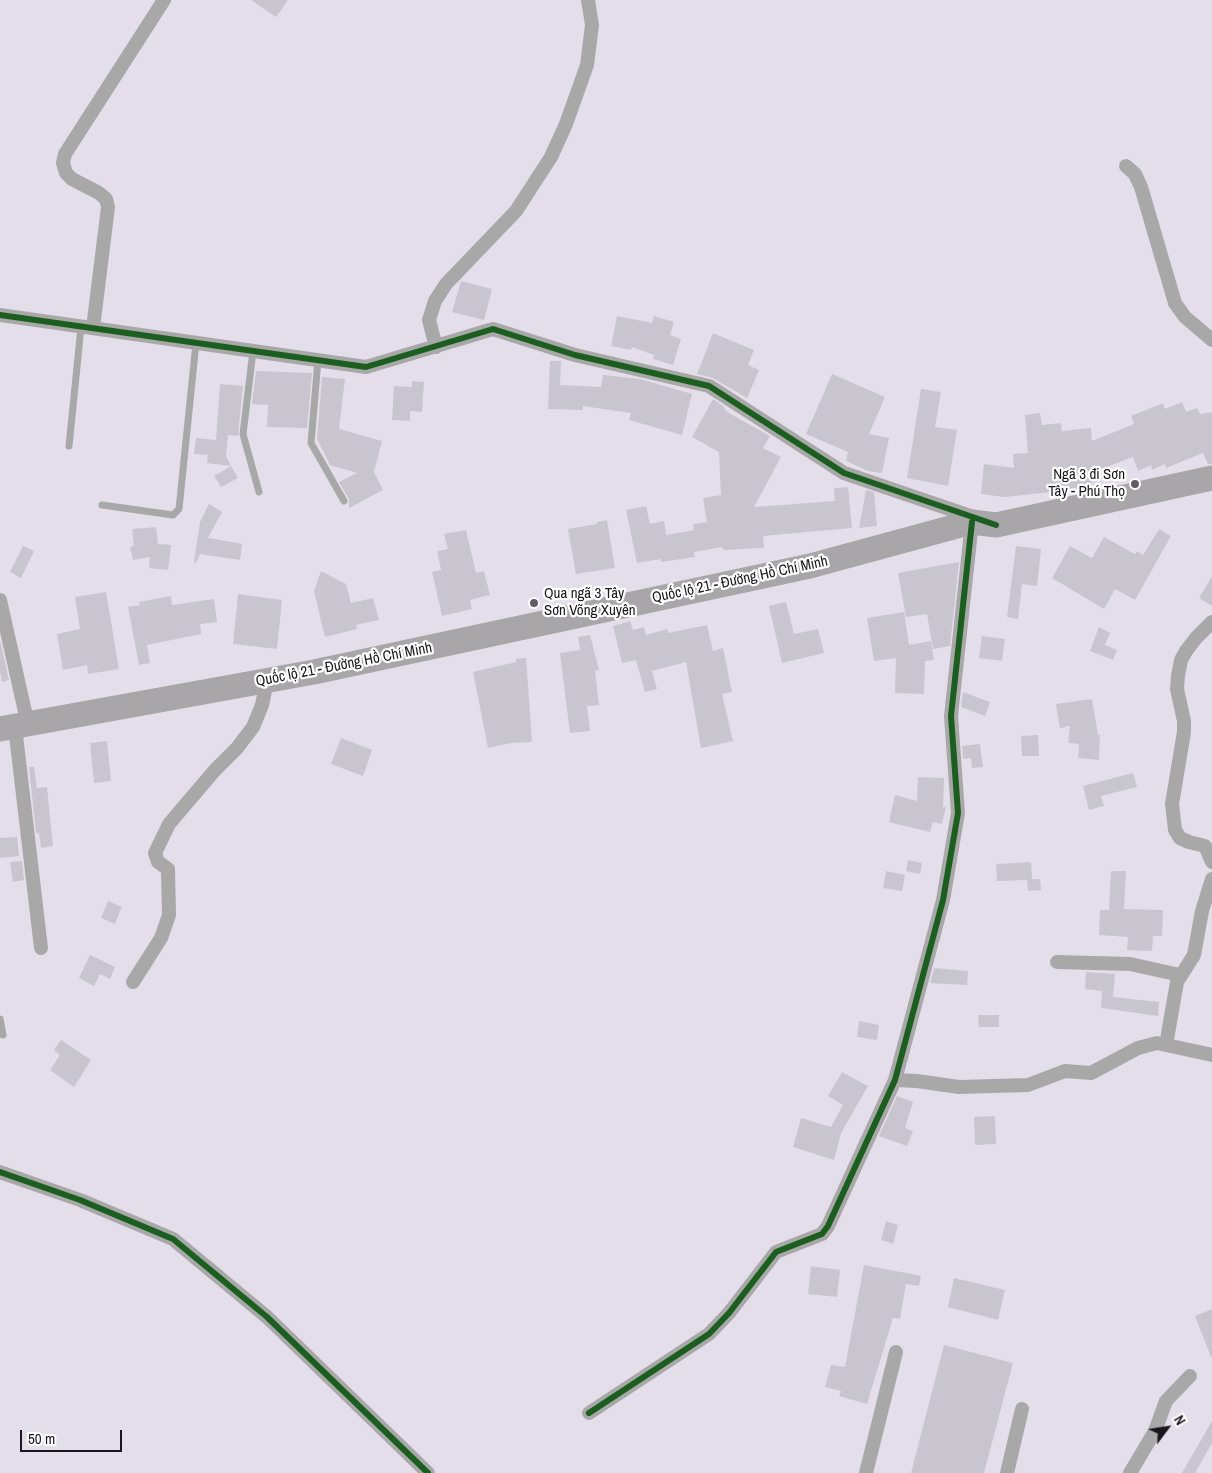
<!DOCTYPE html>
<meta charset="utf-8">
<style>
body{margin:0}
#map{position:relative;width:1212px;height:1473px;overflow:hidden;background:#e4deea;font-family:"Archivo Narrow",sans-serif}
canvas{display:block}
.north{position:absolute;left:1142px;top:1403px;width:50px;height:50px;-webkit-text-stroke:4px #fff;paint-order:stroke;rotate:59deg;font-size:14px;font-weight:700;line-height:20px;text-align:center;color:#19161d}
.north::after{content:'';display:block;margin:auto;width:18px;height:22px;background:#19161d;clip-path:polygon(50% 0,100% 100%,50% 72%,0 100%)}
.scale{position:absolute;left:20px;top:1430px;width:102px;height:22px;box-sizing:border-box;border:2px solid #19161d;border-top:0;padding-left:6px;font-size:15px;line-height:18px;white-space:nowrap;color:#19161d;-webkit-text-stroke:4px #fff;paint-order:stroke}
</style>
<div id="map">
<canvas width="1212" height="1473"></canvas>
<div class="north">N</div>
<div class="scale">50 m</div>
</div>
<script>
const context = document.querySelector('canvas').getContext('2d');
context.lineJoin = 'round';
function fill(path, color) { context.fillStyle = color; context.fill(path, 'evenodd'); }
const shape = rows => new Path2D(rows.map(r => 'M' + r).join(''));
function strokePath(path, color, width, dash) { context.strokeStyle = color; context.lineWidth = width; context.lineCap = dash ? 'butt' : 'round'; context.setLineDash(dash || []); context.stroke(path); }
function drawText(font, color, halo, rows, align = 'center') {
  context.font = font + ' "Archivo Narrow",sans-serif'; context.lineWidth = 4.5; context.setLineDash([]); context.textBaseline = 'middle'; context.strokeStyle = halo; context.fillStyle = color; for (const [text, x, y, turn = 0] of rows) {
    context.save(); context.translate(x, y); context.rotate((+turn || 0) * Math.PI / 180); context.textAlign = isNaN(turn) ? turn : align; if (halo) context.strokeText(text, 0, 0); context.fillText(text, 0, 0); context.restore();
  }
}
fill(shape([
 [251,0,288,0,276,17],
 [461,281,492,289,484,320,452,312],
 [617,316,652,323,654,316,674,322,670,335,681,339,673,365,653,359,654,355,632,347,631,350,611,346],
 [713,333,754,350,748,365,759,370,747,398,713,378,697,374],
 [550,361,561,361,560,385,601,387,603,375,640,379,692,394,682,435,629,420,631,413,583,406,583,410,548,409],
 [256,371,312,373,307,428,267,427,268,405,252,404],
 [832,374,885,397,869,434,889,438,882,473,868,471,846,461,848,452,806,434],
 [322,377,345,379,339,429,382,441,374,472,383,490,349,508,349,499,339,482,357,473,330,465,317,439],
 [412,381,424,382,422,412,410,411,410,421,392,420,394,386,412,387],
 [220,384,243,386,238,436,228,435,226,456,231,466,207,463,208,455,194,454,196,438,216,440],
 [921,389,941,392,935,427,957,430,948,486,907,478],
 [713,399,723,406,727,412,770,436,763,448,781,457,754,507,835,501,834,488,848,487,852,528,763,536,764,548,723,550,723,547,694,552,695,557,661,562,661,559,637,563,626,510,646,506,650,524,664,521,666,535,694,530,693,524,707,522,703,498,721,495,719,452,692,437],
 [1182,402,1186,412,1197,408,1200,414,1212,412,1212,464,1208,464,1203,453,1166,468,1165,464,1152,470,1151,465,1138,471,1133,457,1104,468,1095,469,1096,482,1088,483,1088,488,1005,497,981,494,984,464,1014,468,1013,454,1028,453,1025,415,1040,413,1042,425,1061,423,1062,431,1091,428,1092,441,1134,424,1131,416,1163,403,1165,409],
 [231,466,238,478,221,487,214,476],
 [866,490,874,492,877,526,859,528],
 [209,504,222,512,208,538,242,544,240,560,200,554,196,563,194,562,200,522],
 [607,520,615,568,576,574,568,529,597,524,597,522],
 [156,527,158,544,171,545,168,570,149,568,150,557,133,560,130,547,134,546,132,529],
 [1159,529,1171,536,1135,600,1115,589,1104,609,1052,578,1070,546,1092,558,1104,537,1135,554,1137,551,1143,555],
 [466,530,476,573,484,571,490,595,470,600,472,609,442,616,432,572,441,570,437,551,448,549,444,534],
 [23,546,34,551,21,578,10,572],
 [1016,546,1041,549,1037,586,1022,584,1018,619,1007,617],
 [959,562,950,646,933,649,927,614,906,617,898,573],
 [321,571,346,584,351,603,373,598,379,620,356,625,357,629,325,637,314,591],
 [1212,576,1212,606,1199,598],
 [106,592,119,669,88,674,87,665,63,670,57,634,80,629,75,597],
 [238,594,282,600,277,649,233,644],
 [171,596,172,605,214,599,217,622,200,624,201,634,147,645,150,663,139,665,128,607,140,605,139,602],
 [786,602,794,634,818,629,824,653,782,663,769,606],
 [904,612,909,645,931,641,934,660,925,661,924,694,895,693,896,658,874,661,867,618],
 [630,621,633,630,644,627,646,635,667,629,668,633,707,625,713,651,723,648,732,692,722,694,733,741,701,748,686,662,652,671,657,689,645,692,636,660,622,663,613,626],
 [1099,627,1110,633,1105,645,1117,650,1113,660,1090,651],
 [590,635,599,670,595,671,599,705,587,706,590,731,570,733,560,653,580,650,578,637],
 [982,636,1005,639,1002,661,979,658],
 [0,640,9,680,2,682,0,672],
 [526,658,532,742,511,743,488,748,473,672,516,662,516,659],
 [963,692,990,702,985,716,961,707],
 [1092,699,1098,735,1100,735,1099,760,1078,758,1079,744,1068,743,1070,726,1060,728,1056,704],
 [1038,735,1039,756,1022,756,1021,736],
 [341,738,372,750,363,776,331,764],
 [107,741,111,781,94,783,90,743],
 [980,744,983,767,972,768,971,758,963,759,962,746],
 [29,767,34,767,37,788,47,787,53,846,41,848,39,833,36,833],
 [1133,773,1137,787,1101,796,1104,806,1089,810,1083,786],
 [918,777,944,778,943,807,946,807,942,824,933,822,930,832,889,822,895,795,917,801],
 [17,837,19,856,0,858,0,838],
 [908,860,922,863,920,874,906,871],
 [22,861,24,880,13,882,10,862],
 [1031,862,1032,879,1040,879,1041,890,1028,891,1027,880,997,881,996,864],
 [886,871,905,875,902,891,883,888],
 [1111,871,1126,871,1124,909,1163,910,1162,936,1153,936,1152,951,1127,950,1128,937,1099,935,1100,910,1109,910],
 [108,901,122,907,115,924,101,918],
 [90,955,115,967,110,979,100,974,94,986,79,978],
 [934,968,968,971,967,985,930,983],
 [1086,972,1115,974,1113,997,1159,1002,1158,1016,1101,1008,1102,991,1085,989],
 [978,1015,999,1015,999,1027,979,1027],
 [859,1021,879,1025,877,1040,857,1037],
 [61,1040,91,1060,74,1087,50,1070,60,1055,54,1050],
 [842,1072,868,1086,841,1133,834,1160,793,1147,801,1118,831,1127,843,1105,828,1096],
 [897,1096,913,1102,905,1128,913,1131,907,1146,879,1136],
 [995,1116,996,1144,975,1145,974,1117],
 [886,1221,898,1225,893,1244,881,1240],
 [864,1265,921,1276,919,1286,906,1284,900,1319,893,1318,867,1404,839,1396,841,1391,825,1387,831,1365,845,1367],
 [811,1266,840,1270,837,1297,808,1294],
 [954,1278,1005,1290,998,1320,948,1307],
 [1212,1309,1212,1357,1211,1357,1195,1316],
 [944,1345,1013,1363,984,1473,911,1473],
 [1212,1421,1212,1443,1195,1473,1182,1473]
]), '#c9c5ce');
strokePath(shape([
 [253,351,243,434,259,492],
 [318,360,311,443,344,501],
 [69,446,81,327],
 [102,505,173,515,179,509,196,343],
 [0,1019,3,1035]
]), '#a9a8a9', 7);
strokePath(shape([
 [1126,166,1135,174,1141,187,1175,303,1185,317,1212,340],
 [0,315,366,367,493,329,575,355,709,386,844,473,976,518],
 [93,328,108,207,106,199,99,193,72,179,66,173,63,163,65,154,164,0],
 [436,347,429,320,435,301,446,284,516,211,551,157,566,124,587,65,592,25,588,0],
 [0,600,28,725],
 [1212,622,1196,638,1186,651,1181,660,1178,676,1177,689,1184,721,1184,732,1172,804,1175,830,1180,838,1189,842,1205,846,1212,862],
 [15,727,41,948],
 [1057,962,1130,964,1180,975],
 [133,982,161,938,169,915,168,869,158,862,155,853,169,824,215,770,237,748,253,727,262,705,267,681],
 [1166,1045,1177,982,1194,955,1202,911,1212,879],
 [895,1080,917,1081,959,1087,1028,1085,1065,1071,1091,1073,1138,1048,1157,1043,1212,1055],
 [0,1172,80,1200,173,1239,267,1317,428,1473],
 [589,1413,709,1334,729,1313,776,1252,822,1234,828,1226,895,1080,943,900,958,813,951,716,972,522],
 [866,1473,896,1352],
 [1007,1473,1022,1409],
 [1130,1473,1155,1431,1166,1401,1190,1376]
]), '#a9a8a9', 14);
strokePath(shape([
 [0,729,314,672,810,566,972,522,996,525,1212,478]
]), '#a8a6a9', 25);
strokePath(shape([
 [0,315,366,367,493,329,575,355,709,386,844,473,996,525],
 [0,1172,80,1200,173,1239,267,1317,428,1473],
 [589,1413,709,1334,729,1313,776,1252,822,1234,828,1226,895,1080,943,900,958,813,951,716,972,522]
]), '#1b5e20', 6);
for (const [x, y, r, color] of [
 [1135,484,5,"#605c65"],
 [534,603,5,"#605c65"]
]) { const dot = new Path2D(); dot.arc(x, y, r, 0, 2 * Math.PI); context.fillStyle = color; context.fill(dot); strokePath(dot, '#fff', 2); }
drawText('15px', '#19161d', '#fff', [
 ["Ngã 3 đi Sơn",1125,475],
 ["Tây - Phú Thọ",1125,492],
 ["Qua ngã 3 Tây",544,594,"left"],
 ["Sơn Võng Xuyên",544,611,"left"]
], 'right');
drawText('15px', '#19161d', '#fff', [
 ["Quốc lộ 21 - Đường Hồ Chí Minh",740,580,-12],
 ["Quốc lộ 21 - Đường Hồ Chí Minh",344,665,-11]
]);
</script>
